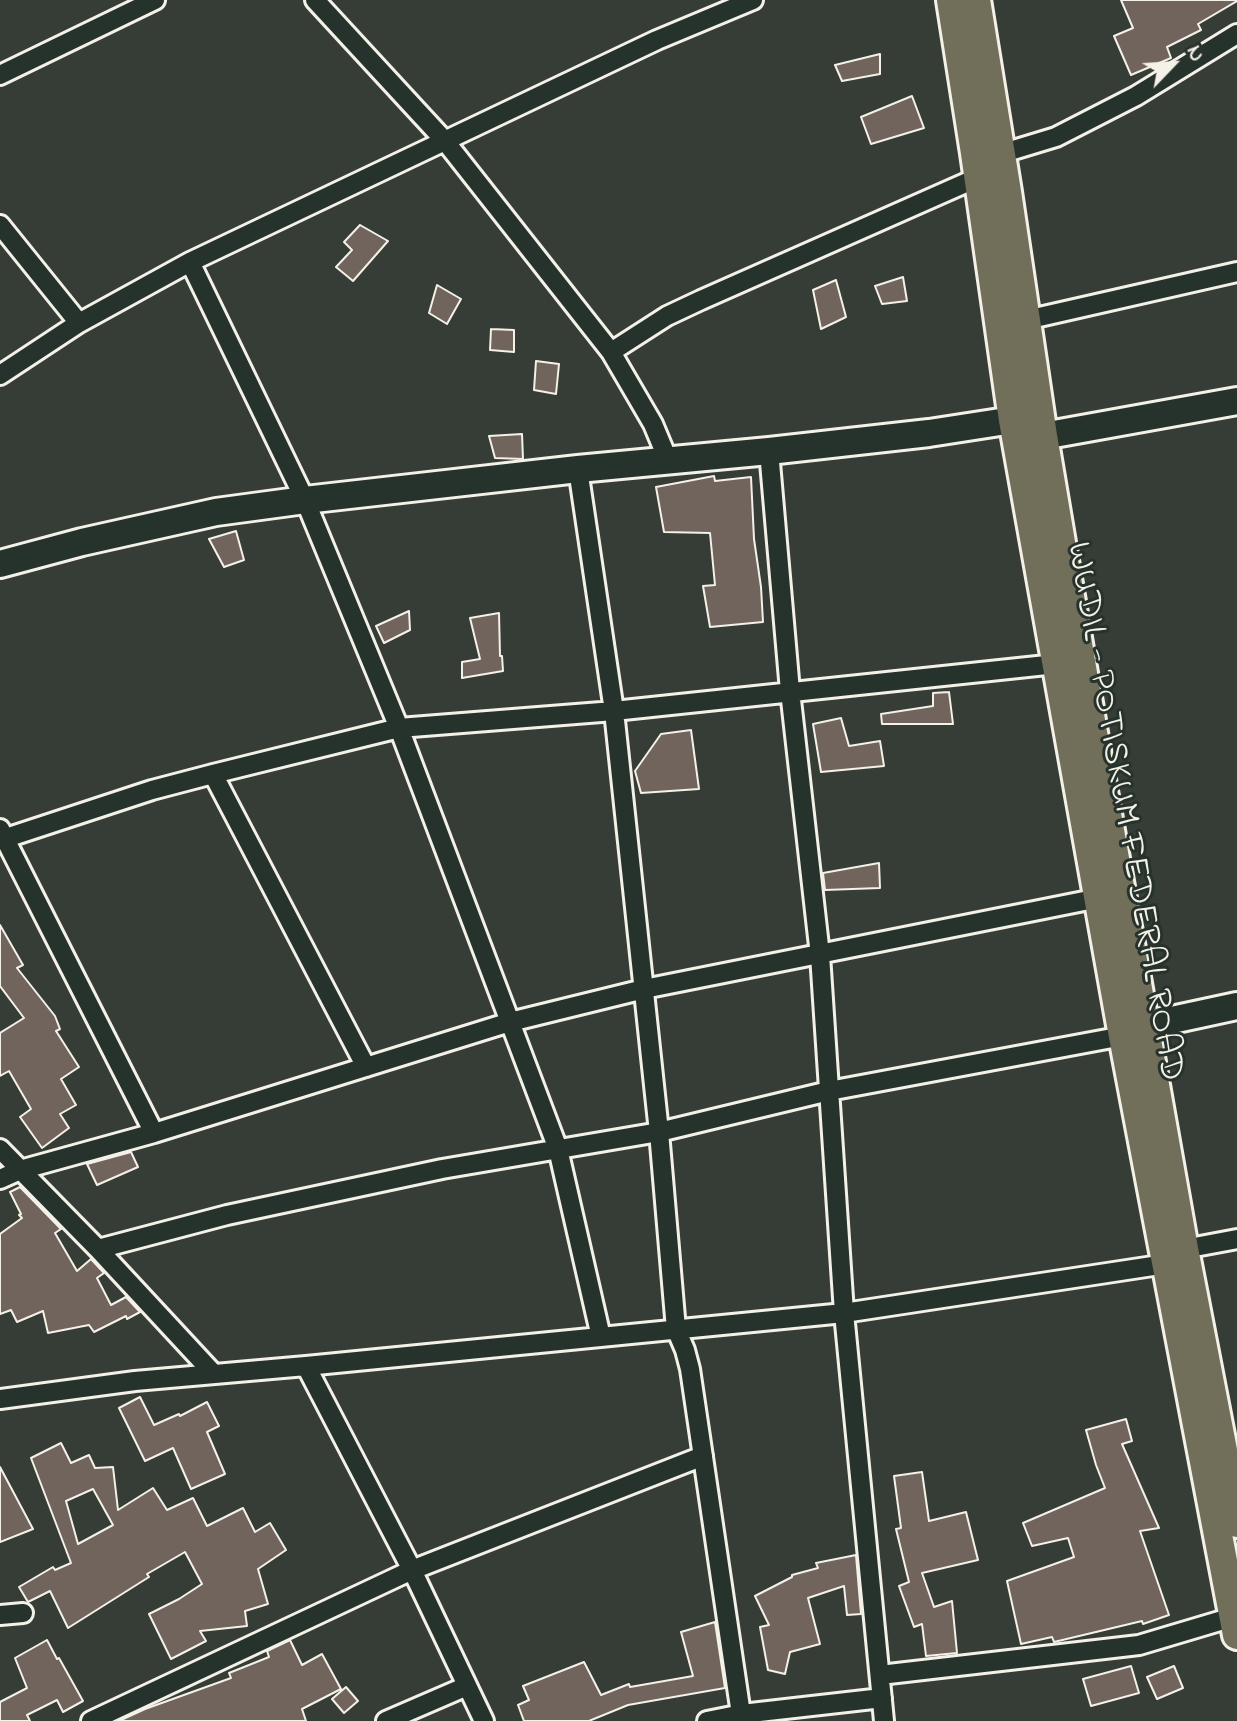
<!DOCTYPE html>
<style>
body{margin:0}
#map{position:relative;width:1237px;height:1721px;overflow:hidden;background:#353d36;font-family:"Indie Flower",sans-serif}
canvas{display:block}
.north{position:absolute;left:1133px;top:24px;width:80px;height:80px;-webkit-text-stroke:6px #26332d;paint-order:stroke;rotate:65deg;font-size:22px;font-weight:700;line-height:32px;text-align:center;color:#f4f1e8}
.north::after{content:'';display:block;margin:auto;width:28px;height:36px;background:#f4f1e8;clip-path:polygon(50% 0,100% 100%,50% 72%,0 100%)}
</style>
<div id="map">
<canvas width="1237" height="1721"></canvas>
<div class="north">N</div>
</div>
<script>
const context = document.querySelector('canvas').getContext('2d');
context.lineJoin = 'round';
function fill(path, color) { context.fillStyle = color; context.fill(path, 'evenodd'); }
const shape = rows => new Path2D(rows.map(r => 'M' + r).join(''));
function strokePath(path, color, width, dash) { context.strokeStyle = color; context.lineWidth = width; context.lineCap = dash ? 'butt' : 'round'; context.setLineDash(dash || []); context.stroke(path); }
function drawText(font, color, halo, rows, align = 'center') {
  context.font = font + ' "Indie Flower",sans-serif'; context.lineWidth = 6; context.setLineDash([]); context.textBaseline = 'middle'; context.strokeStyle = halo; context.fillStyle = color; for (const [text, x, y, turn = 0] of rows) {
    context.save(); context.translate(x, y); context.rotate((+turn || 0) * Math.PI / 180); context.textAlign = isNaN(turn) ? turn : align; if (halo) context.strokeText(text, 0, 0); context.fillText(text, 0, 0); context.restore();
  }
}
const building = shape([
 [1121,0,1237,0,1237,1,1198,24,1201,30,1167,47,1171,58,1131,75,1114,36,1133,28,1121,0],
 [880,54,880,74,842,81,835,65,880,54],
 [912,96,924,128,871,144,861,117,912,96],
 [360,225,388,241,353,281,336,267,352,250,344,242,360,225],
 [903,277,907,301,882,304,875,286,903,277],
 [836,280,846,317,821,329,813,290,836,280],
 [437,285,461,299,447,324,429,313,437,285],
 [491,329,514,330,514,352,490,350,491,329],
 [536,361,559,364,556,394,534,390,536,361],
 [522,434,523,459,495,458,489,436,522,434],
 [714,476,715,481,751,477,754,539,761,587,763,622,710,627,703,586,715,585,710,533,664,532,656,487,714,476],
 [236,531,244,560,224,567,209,539,236,531],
 [409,611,410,630,384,643,376,626,409,611],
 [499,613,500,656,502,656,503,671,462,678,462,662,480,659,470,618,499,613],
 [949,692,953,724,882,724,881,714,933,706,933,693,949,692],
 [841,718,849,746,880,741,884,766,821,772,813,724,841,718],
 [691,730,699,789,641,793,635,771,661,734,691,730],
 [879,863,880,888,825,890,823,873,879,863],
 [0,925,23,965,17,968,55,1016,60,1029,56,1031,79,1067,61,1079,76,1105,60,1114,69,1128,42,1148,20,1117,31,1109,9,1071,0,1076,0,1033,24,1018,0,986,0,925],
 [131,1152,138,1167,97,1185,87,1164,131,1152],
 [20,1187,61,1229,55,1233,77,1271,91,1259,104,1273,97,1278,111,1305,126,1297,140,1312,127,1319,126,1316,94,1332,89,1325,48,1333,43,1311,17,1322,11,1310,0,1314,0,1234,22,1218,19,1215,21,1214,10,1192,20,1187],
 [140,1397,154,1425,179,1414,180,1416,207,1402,219,1426,207,1432,225,1474,191,1489,173,1448,145,1461,119,1408,140,1397],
 [1126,1419,1132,1441,1122,1444,1159,1528,1140,1531,1169,1615,1143,1624,1142,1621,1054,1642,1052,1637,1021,1644,1007,1581,1074,1557,1068,1538,1032,1546,1023,1523,1105,1488,1096,1465,1086,1430,1126,1419],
 [61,1443,71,1463,89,1455,95,1468,113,1467,118,1510,153,1488,167,1510,193,1498,207,1526,243,1508,255,1532,270,1523,286,1550,258,1569,268,1604,245,1611,247,1626,200,1631,206,1641,171,1659,149,1614,179,1599,202,1584,185,1552,147,1574,149,1577,68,1628,50,1591,28,1602,19,1587,53,1567,55,1570,71,1563,31,1458,61,1443],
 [93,1489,113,1525,78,1544,66,1501,93,1489],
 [0,1467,33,1529,0,1542,0,1467],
 [922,1472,929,1521,966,1512,978,1560,922,1573,934,1607,952,1601,957,1653,926,1656,922,1624,914,1627,899,1586,909,1582,896,1529,901,1528,894,1476,922,1472],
 [856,1555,861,1614,847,1615,844,1586,808,1598,820,1644,790,1652,785,1674,768,1670,760,1627,769,1625,755,1596,792,1577,792,1575,818,1568,816,1563,856,1555],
 [715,1622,725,1688,628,1705,589,1721,524,1721,518,1705,529,1700,523,1686,584,1662,601,1695,629,1684,630,1687,693,1676,681,1632,715,1622],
 [47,1640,57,1659,59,1658,83,1701,63,1712,57,1700,27,1715,30,1721,0,1721,0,1702,27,1688,15,1658,47,1640],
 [290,1640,302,1665,322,1654,341,1689,302,1709,306,1721,119,1721,145,1709,231,1678,229,1673,269,1657,267,1651,290,1640],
 [1131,1666,1139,1693,1091,1706,1083,1679,1131,1666],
 [1174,1666,1183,1688,1157,1699,1147,1677,1174,1666],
 [346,1687,358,1701,344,1713,332,1699,346,1687]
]);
fill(building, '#70645c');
strokePath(building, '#f4f1e8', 2);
const street = shape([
 [315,0,445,141,611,352,653,424,668,460],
 [0,75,155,0],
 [1000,154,1056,137,1136,96,1237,34],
 [0,225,79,323],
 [190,262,305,500,399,728,558,1149,601,1337],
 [1026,320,1237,272],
 [611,352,667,316,701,300,979,177],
 [0,375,79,323,190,262,657,40,753,0],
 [769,451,790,691,820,955,844,1313,884,1721],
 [578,469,614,711,659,1132,676,1329,685,1350,690,1369,742,1721],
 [213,774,366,1067],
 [0,829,154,1133],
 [0,840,152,790,213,774,399,728,614,711,1056,664],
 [0,1149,98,1249,213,1373],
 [0,1179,20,1170,154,1133,510,1022,644,989,1099,898],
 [98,1249,227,1215,442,1169,659,1132,829,1091,1123,1036],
 [1184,1249,1237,1239],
 [306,1366,412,1570,484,1721],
 [0,1399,135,1381,306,1366,844,1313,1166,1264],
 [0,1615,23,1613],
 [880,1675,1139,1645,1233,1617],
 [91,1721,412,1570,703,1456],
 [386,1721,467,1686],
 [707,1721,742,1714,882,1698]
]);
const secondary = shape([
 [0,564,82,542,216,512,305,500,578,469,769,451,929,433,1013,420,1043,436,1237,401],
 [1144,1026,1237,1006]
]);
const primary = shape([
 [951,0,975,153,1013,420,1123,1036,1237,1635],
 [976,0,1007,192,1043,436,1100,774,1184,1249,1237,1523]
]);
strokePath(street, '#f4f1e8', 24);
strokePath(secondary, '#f4f1e8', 32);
strokePath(primary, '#f4f1e8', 34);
strokePath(street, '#26332d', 18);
strokePath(secondary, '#26332d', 26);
strokePath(primary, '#716e59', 28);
drawText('36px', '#f4f1e8', '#26332d', [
 ["WUDIL - POTISKUM FEDERAL ROAD",1122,812,80]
]);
</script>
